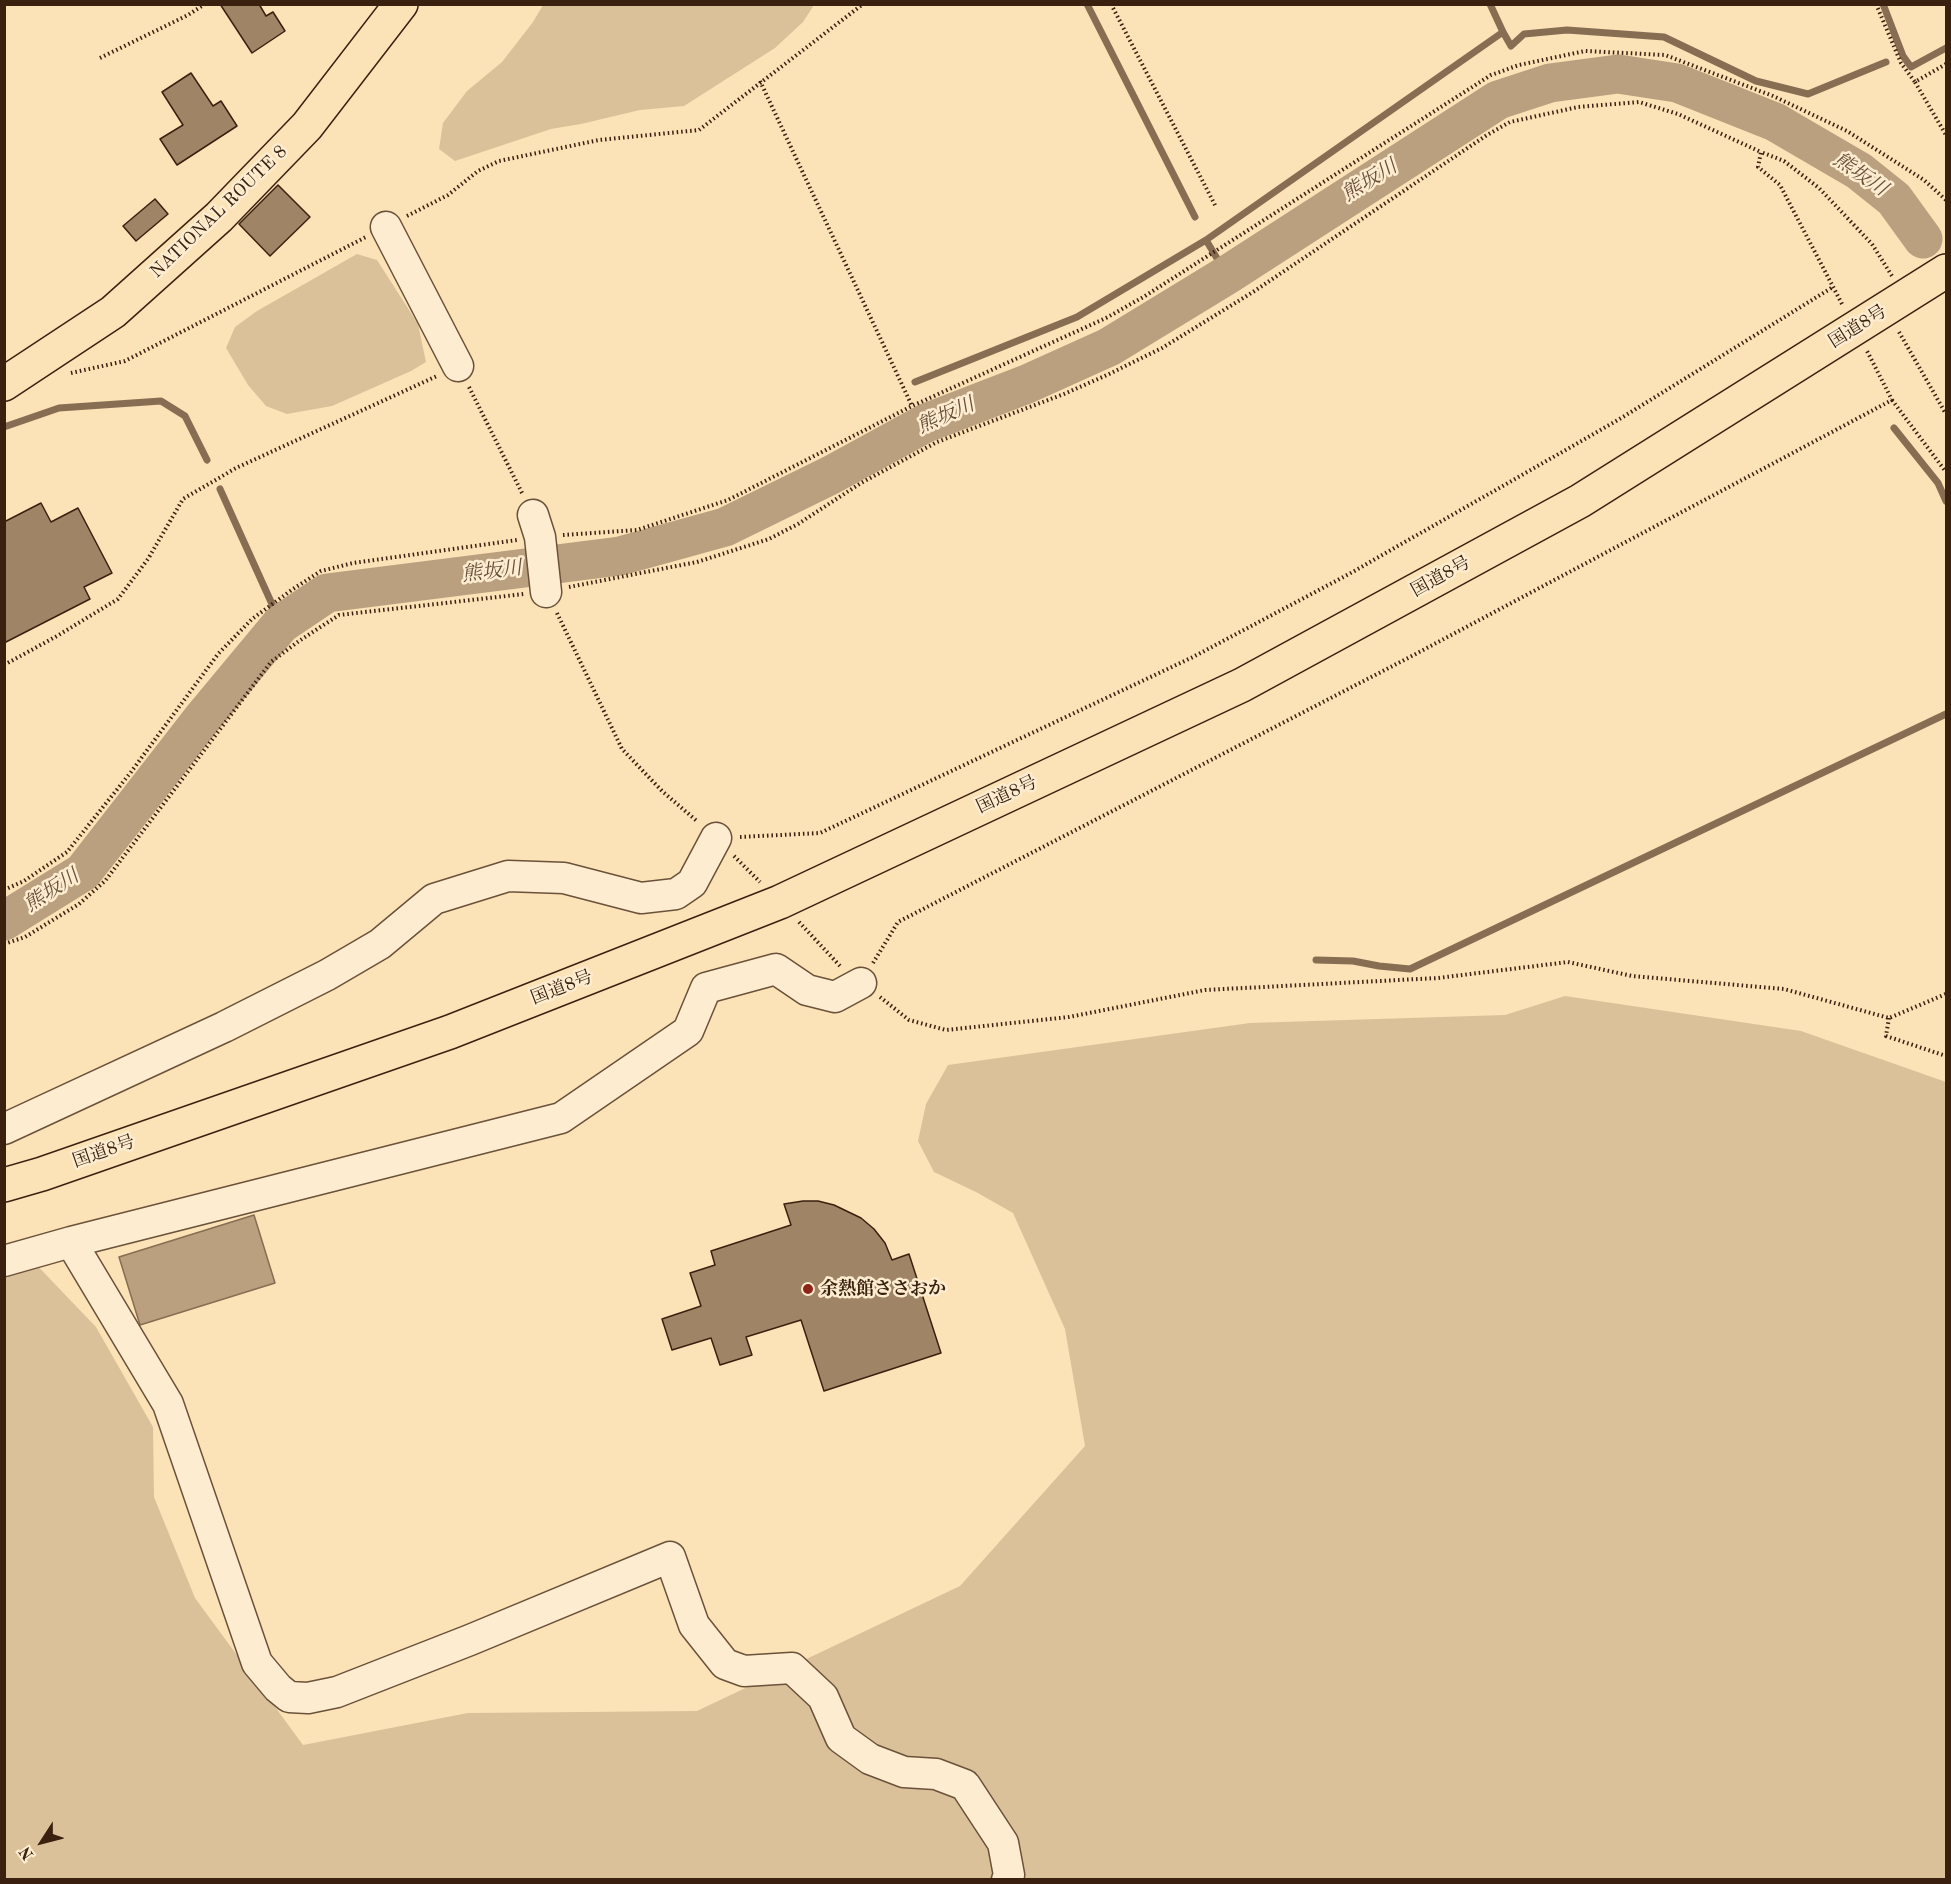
<!DOCTYPE html>
<meta charset="utf-8">
<style>
body{margin:0}
#map{position:relative;width:1951px;height:1884px;overflow:hidden;background:#fce2b7;font-family:"Old Standard TT",serif}
canvas{display:block}
.frame{position:absolute;inset:0;border:6px solid #3a210f;pointer-events:none}
.north{position:absolute;left:12px;top:1812px;width:60px;height:60px;-webkit-text-stroke:4px #fdecd0;paint-order:stroke;rotate:234deg;font-size:16px;font-weight:700;line-height:24px;text-align:center;color:#3a210f}
.north::after{content:'';display:block;margin:auto;width:21px;height:27px;background:#3a210f;clip-path:polygon(50% 0,100% 100%,50% 72%,0 100%)}
</style>
<div id="map">
<canvas width="1951" height="1884"></canvas>
<div class="frame"></div>
<div class="north">N</div>
</div>
<script>
const context = document.querySelector('canvas').getContext('2d');
context.lineJoin = 'round';
function fill(path, color) { context.fillStyle = color; context.fill(path, 'evenodd'); }
const shape = rows => new Path2D(rows.map(r => 'M' + r).join(''));
function strokePath(path, color, width, dash) { context.strokeStyle = color; context.lineWidth = width; context.lineCap = dash ? 'butt' : 'round'; context.setLineDash(dash || []); context.stroke(path); }
function drawText(font, color, halo, rows, align = 'center') {
  context.font = font + ' "Old Standard TT","Noto Serif JP",serif'; context.lineWidth = 5; context.setLineDash([]); context.textBaseline = 'middle'; context.strokeStyle = halo; context.fillStyle = color; for (const [text, x, y, turn = 0] of rows) {
    context.save(); context.translate(x, y); context.rotate((+turn || 0) * Math.PI / 180); context.textAlign = isNaN(turn) ? turn : align; if (halo) context.strokeText(text, 0, 0); context.fillText(text, 0, 0); context.restore();
  }
}
fill(shape([
 [543,5,543,4,814,5,803,22,775,48,684,106,640,110,581,124,551,129,455,161,439,149,443,123,467,91,502,62,533,22],
 [357,254,377,260,418,324,426,362,411,371,332,406,287,414,266,406,248,385,226,348,235,327,257,311],
 [1565,996,1801,1031,1946,1082,1946,1879,5,1880,5,1249,29,1257,96,1327,153,1427,154,1497,195,1598,303,1745,468,1713,697,1711,960,1586,1085,1446,1065,1329,1013,1213,976,1192,934,1172,918,1141,926,1104,948,1065,1250,1023,1505,1015]
]), '#dbc19a');
const water = shape([
 [254,1215,275,1283,140,1325,119,1257,254,1215]
]);
fill(water, '#baa07e');
strokePath(water, '#876d52', 1.5);
strokePath(shape([
 [1087,4,1195,217],
 [1883,4,1903,56,1911,67,1946,48],
 [1503,32,1511,46,1524,34,1567,30,1664,37,1756,81,1808,94,1886,62],
 [1206,240,1227,275],
 [915,382,1077,317,1206,240,1503,32,1490,4],
 [4,427,59,408,161,401,185,416,207,460],
 [1894,428,1938,483,1946,501],
 [220,489,281,624],
 [1316,960,1353,961,1379,966,1410,969,1946,714]
]), '#876d52', 7);
strokePath(shape([
 [4,921,83,872,202,719,281,624,327,593,620,556,725,527,831,475,926,423,1027,384,1109,347,1227,275,1498,100,1550,83,1618,74,1677,83,1775,122,1859,171,1894,199,1923,239]
]), '#baa07e', 39);
const building = shape([
 [220,4,259,4,266,16,273,12,285,31,252,53,220,4],
 [191,73,213,106,221,101,237,126,177,165,160,139,183,125,162,92,191,73],
 [278,185,310,217,270,256,239,224,278,185],
 [155,199,168,214,136,241,123,226,155,199],
 [41,503,51,522,78,508,112,573,84,587,90,599,4,643,4,522,41,503],
 [803,1201,818,1201,834,1205,861,1218,874,1229,885,1243,892,1260,909,1254,941,1353,824,1391,801,1320,746,1337,752,1355,720,1365,711,1338,672,1350,662,1319,701,1306,690,1273,715,1265,711,1251,791,1225,784,1204,803,1201]
]);
fill(building, '#9f8566');
strokePath(building, '#3a210f', 1.5);
const minor = shape([
 [386,227,458,366],
 [533,515,540,537,546,592],
 [4,1129,224,1027,327,975,380,944,434,899,508,876,564,878,641,898,676,894,692,883,716,838],
 [71,1242,168,1404,257,1663,278,1688,289,1697,308,1698,337,1692,470,1640,670,1557,694,1625,725,1664,744,1671,792,1668,823,1697,841,1738,870,1759,904,1772,936,1774,965,1785,1003,1843,1009,1875,1007,1880],
 [4,1261,71,1242,561,1118,688,1031,706,988,776,969,807,990,835,997,861,983]
]);
const major = shape([
 [4,384,113,312,219,217,307,126,401,4]
]);
const highway = shape([
 [4,1185,42,1174,450,1032,780,902,1242,685,1580,501,1946,271]
]);
strokePath(minor, '#6a5139', 33);
strokePath(major, '#3a210f', 36);
strokePath(highway, '#3a210f', 36);
strokePath(shape([
 [1111,4,1216,207],
 [1876,4,1901,63,1915,82],
 [100,58,188,15,205,4],
 [1946,64,1915,82,1946,135],
 [760,81,912,406],
 [407,216,448,195,478,171,499,161,599,140,699,130,863,4],
 [1842,304,1780,185,1758,167,1761,152,1784,161,1819,188,1872,244,1892,276],
 [1899,332,1946,414],
 [71,373,125,361,366,237],
 [469,387,522,493],
 [1892,400,1946,472],
 [563,535,637,530,728,500,912,406,1106,318,1145,296,1491,75,1519,65,1585,51,1665,55,1773,96,1847,131,1924,180,1946,200],
 [569,587,697,562,769,539,798,524,861,483,937,442,1064,394,1107,375,1162,348,1253,292,1487,135,1510,122,1578,107,1639,102,1678,114,1761,152],
 [557,613,622,749,662,791,698,822],
 [4,665,57,636,118,599,148,559,183,499,236,468,437,376],
 [740,837,820,833,1193,657,1349,574,1618,420,1833,287],
 [734,856,760,882],
 [4,890,24,881,67,852,131,772,218,654,252,619,293,589,321,571,353,563,517,540],
 [799,922,841,967],
 [4,944,25,937,79,904,105,881,271,662,299,641,339,615,524,594],
 [873,963,898,922,1410,657,1892,400,1867,351],
 [880,997,909,1020,946,1030,1069,1017,1205,990,1438,978,1568,962,1632,976,1784,989,1889,1018,1946,994],
 [1889,1018,1886,1036,1946,1056]
]), '#3a210f', 4, [1.5, 3]);
strokePath(minor, '#fdecd0', 30);
strokePath(major, '#fce2b7', 33);
strokePath(highway, '#fce2b7', 33);
for (const [x, y, r, color] of [
 [808,1289,6,"#8f2418"]
]) { const dot = new Path2D(); dot.arc(x, y, r, 0, 2 * Math.PI); context.fillStyle = color; context.fill(dot); strokePath(dot, '#fdecd0', 2); }
drawText('18px', '#3a210f', '#fdecd0', [
 ["NATIONAL ROUTE 8",219,212,-44],
 ["国道8号",1858,327,-32],
 ["国道8号",1441,577,-29],
 ["国道8号",1007,795,-25],
 ["国道8号",562,988,-21],
 ["国道8号",104,1152,-19]
]);
drawText('bold 18px', '#3a210f', '#fdecd0', [
 ["余熱館ささおか",820,1289]
], 'left');
drawText('italic 20px', '#674d36', '#fdecd0', [
 ["熊坂川",1860,175,34],
 ["熊坂川",1370,181,-32],
 ["熊坂川",946,416,-24],
 ["熊坂川",492,572,-7],
 ["熊坂川",52,891,-33]
]);
</script>
